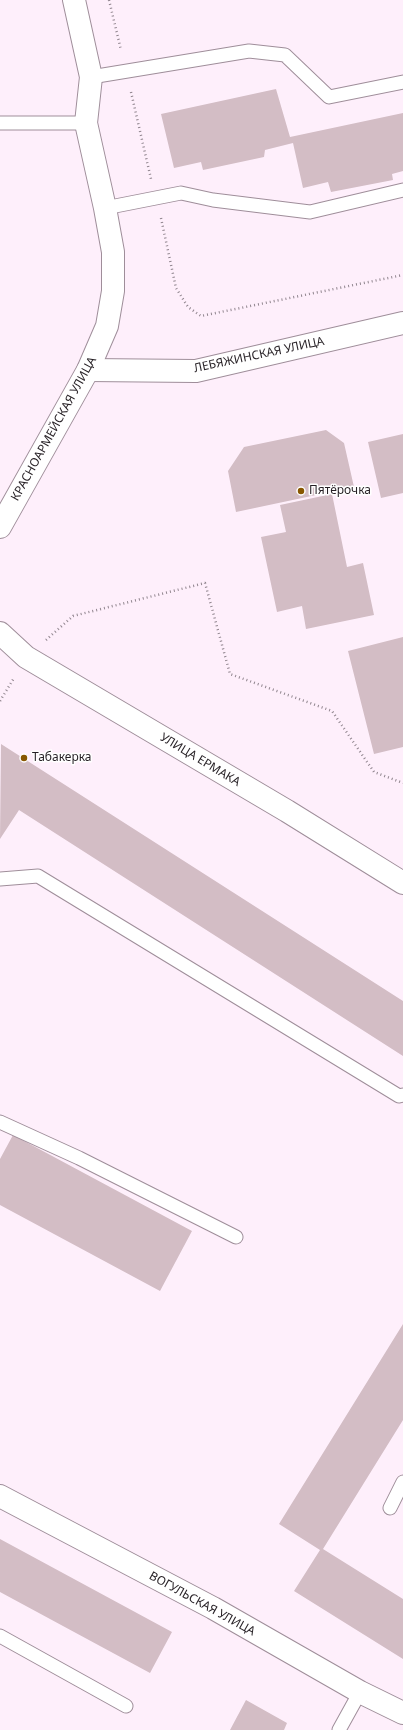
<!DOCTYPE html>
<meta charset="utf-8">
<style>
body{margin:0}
canvas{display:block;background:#feeffb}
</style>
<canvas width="403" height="1730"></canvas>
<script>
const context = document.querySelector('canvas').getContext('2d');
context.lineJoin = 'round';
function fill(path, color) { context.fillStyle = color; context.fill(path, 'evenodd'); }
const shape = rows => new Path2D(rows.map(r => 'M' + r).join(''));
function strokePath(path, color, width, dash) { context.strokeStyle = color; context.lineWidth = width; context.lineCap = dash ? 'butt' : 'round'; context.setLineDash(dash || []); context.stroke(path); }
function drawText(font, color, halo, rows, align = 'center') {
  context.font = font + ' "Noto Sans",sans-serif'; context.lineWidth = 3; context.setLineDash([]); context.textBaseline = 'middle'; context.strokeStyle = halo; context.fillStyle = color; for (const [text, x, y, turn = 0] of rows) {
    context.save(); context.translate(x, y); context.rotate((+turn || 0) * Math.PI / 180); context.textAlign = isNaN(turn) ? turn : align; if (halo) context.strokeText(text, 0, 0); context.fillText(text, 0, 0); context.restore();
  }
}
fill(shape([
 [276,89,290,137,403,113,403,171,392,174,393,180,331,192,328,182,303,188,293,143,265,150,264,157,203,170,201,162,174,168,161,114],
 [326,430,344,443,354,487,236,512,228,471,244,447],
 [403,434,403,493,381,498,368,442],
 [332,494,347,567,363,563,374,615,306,629,302,606,277,612,261,537,286,532,280,505],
 [403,637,403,747,374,754,348,651],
 [1,744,403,1001,403,1056,19,810,0,839],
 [13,1135,192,1231,160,1291,0,1205,0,1159],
 [403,1324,403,1420,323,1549,403,1599,403,1659,294,1591,320,1550,279,1524],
 [0,1539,172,1632,150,1673,0,1592],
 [246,1700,287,1723,284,1730,230,1730]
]), '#d3bdc5');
const service = shape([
 [91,77,249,51,285,55,329,97,403,82],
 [0,123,86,123],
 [105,208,181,193,213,200,310,212,403,190],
 [0,879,38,876,399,1096,403,1095],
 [0,1122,79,1158,236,1237],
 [390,1508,403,1482],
 [0,1636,126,1706],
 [339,1730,360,1692]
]);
const minor = shape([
 [88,370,196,371,403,323],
 [0,633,26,657,287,811,403,883],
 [0,1496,213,1608,360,1692,403,1713]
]);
const tertiary = shape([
 [0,527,88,370,107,326,113,291,113,252,105,208,86,123,91,77,74,0]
]);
strokePath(service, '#9f8e9a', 15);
strokePath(minor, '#9f8e9a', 24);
strokePath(tertiary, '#9f8e9a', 24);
strokePath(shape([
 [109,0,121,50],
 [131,92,151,179],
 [161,218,176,288,188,307,201,316,403,275],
 [46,640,73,616,205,583,230,674,332,711,374,772,403,783],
 [0,701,14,678]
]), '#91868f', 2.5, [1, 3]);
strokePath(service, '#fff', 13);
strokePath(minor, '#fff', 22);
strokePath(tertiary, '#fff', 22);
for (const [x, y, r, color] of [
 [301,491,4,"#885700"],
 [24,758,4,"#885700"]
]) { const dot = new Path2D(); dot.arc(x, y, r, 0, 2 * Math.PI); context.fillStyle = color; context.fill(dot); strokePath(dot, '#fff', 1.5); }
drawText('12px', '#251f24', '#fff', [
 ["ЛЕБЯЖИНСКАЯ УЛИЦА",259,355,-12],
 ["КРАСНОАРМЕЙСКАЯ УЛИЦА",54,429,-61],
 ["УЛИЦА ЕРМАКА",200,760,31],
 ["ВОГУЛЬСКАЯ УЛИЦА",202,1604,29]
]);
drawText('12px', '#251f24', '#fff', [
 ["Пятёрочка",309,491],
 ["Табакерка",32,758]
], 'left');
</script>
